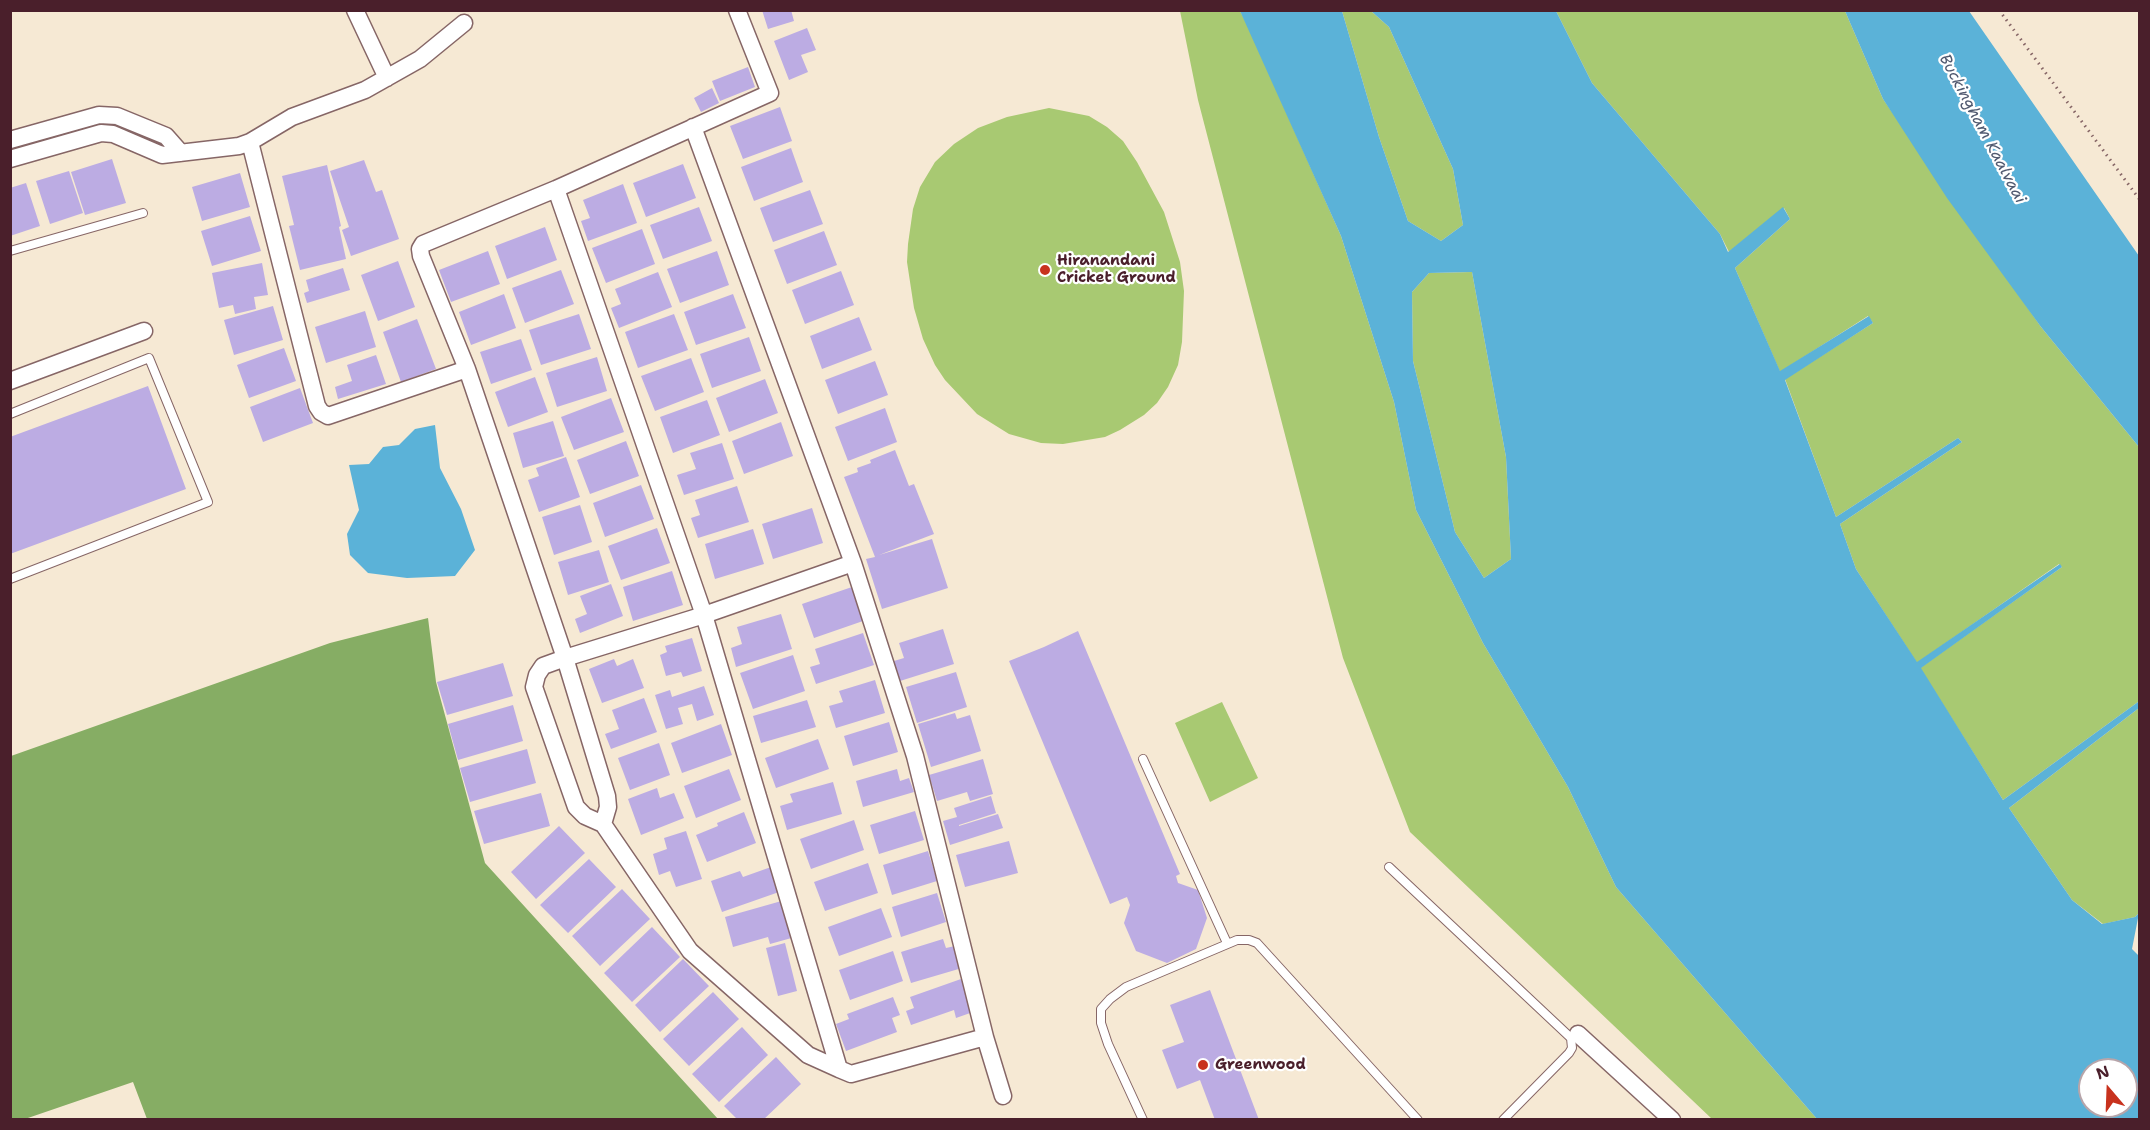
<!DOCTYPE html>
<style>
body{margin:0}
#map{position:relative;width:2150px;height:1130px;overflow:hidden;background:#f6e9d4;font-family:"Shantell Sans",sans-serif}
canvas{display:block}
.frame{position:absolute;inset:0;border:12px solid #4a1f2b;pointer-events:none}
.north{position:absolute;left:2078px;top:1058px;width:60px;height:60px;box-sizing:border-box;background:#fff;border:2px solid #b7a5aa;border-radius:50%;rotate:341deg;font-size:16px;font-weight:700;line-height:24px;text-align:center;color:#4a1f2b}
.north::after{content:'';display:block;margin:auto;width:21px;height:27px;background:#c8321e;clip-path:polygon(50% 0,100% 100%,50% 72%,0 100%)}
</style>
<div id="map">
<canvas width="2150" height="1130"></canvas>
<div class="frame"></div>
<div class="north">N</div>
</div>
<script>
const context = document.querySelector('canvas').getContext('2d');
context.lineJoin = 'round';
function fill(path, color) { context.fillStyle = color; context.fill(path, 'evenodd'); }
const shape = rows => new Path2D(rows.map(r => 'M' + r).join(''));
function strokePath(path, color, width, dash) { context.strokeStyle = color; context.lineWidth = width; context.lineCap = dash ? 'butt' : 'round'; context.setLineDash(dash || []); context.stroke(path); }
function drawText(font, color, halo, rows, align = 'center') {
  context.font = font + ' "Shantell Sans",sans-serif'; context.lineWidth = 4.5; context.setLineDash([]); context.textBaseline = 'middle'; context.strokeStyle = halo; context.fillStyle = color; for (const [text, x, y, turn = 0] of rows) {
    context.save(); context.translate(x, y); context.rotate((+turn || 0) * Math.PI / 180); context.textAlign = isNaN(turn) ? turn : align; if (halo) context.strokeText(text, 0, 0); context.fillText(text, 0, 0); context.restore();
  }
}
fill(shape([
 [1180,11,1240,11,1248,26,1341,236,1394,402,1416,510,1483,643,1568,787,1616,887,1817,1119,1712,1119,1410,832,1343,658,1198,100],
 [1342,11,1371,11,1389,27,1453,169,1463,225,1441,241,1408,221,1379,137],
 [1556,11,1845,11,1883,99,2041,327,2139,447,2139,704,2138,702,2003,800,1920,668,2062,567,2059,564,1917,663,1856,569,1840,524,1962,442,1958,438,1836,517,1785,379,1873,323,1868,316,1780,372,1735,268,1790,219,1784,208,1729,252,1720,234,1592,83],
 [1049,108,1089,116,1107,127,1123,141,1137,162,1164,212,1180,262,1184,291,1182,342,1178,365,1168,387,1157,403,1144,415,1120,430,1105,437,1063,444,1041,443,1009,434,977,414,945,380,935,365,923,339,914,308,907,262,908,244,913,209,920,187,935,162,954,144,978,128,1007,117],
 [1472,272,1506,457,1511,559,1484,578,1455,532,1413,361,1412,292,1429,273],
 [1222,702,1258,778,1210,802,1175,723],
 [2139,708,2139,913,2135,917,2103,924,2072,900,2009,808]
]), '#a8c972');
fill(shape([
 [428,618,436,682,485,863,718,1119,147,1119,133,1082,25,1119,11,1119,11,756,330,643]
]), '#86ad64');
fill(shape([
 [1240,11,1342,11,1379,137,1408,221,1441,241,1463,225,1453,169,1389,27,1371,11,1556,11,1592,83,1720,234,1728,252,1783,207,1790,219,1735,268,1780,371,1869,316,1873,323,1785,380,1836,517,1958,438,1962,442,1840,524,1856,569,1917,662,2060,564,2062,567,1921,668,2003,800,2138,702,2139,704,2139,708,2009,808,2072,900,2102,924,2135,917,2139,913,2132,949,2140,957,2139,1119,1817,1119,1616,887,1568,787,1483,643,1416,510,1394,402,1341,236],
 [1472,272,1506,457,1511,559,1484,578,1455,532,1413,361,1412,292,1429,273],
 [2090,1070,2126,1070,2126,1106,2090,1106],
 [1845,11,1969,11,2139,256,2139,447,2041,327,1947,198,1883,99],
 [435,425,440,468,461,509,475,550,455,576,407,578,368,573,350,555,347,534,359,510,349,465,369,464,383,447,399,445,415,429]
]), '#5bb2d8');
fill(shape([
 [762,10,791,10,794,21,768,29],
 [807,28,816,50,801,55,808,72,789,80,774,41],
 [748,67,755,87,720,101,712,81],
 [712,88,719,103,701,112,694,98],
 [780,107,792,141,743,159,730,126],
 [791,148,803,182,754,201,741,167],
 [112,159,126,203,85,215,71,172],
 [364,160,376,192,382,190,399,239,351,256,342,230,349,227,330,171],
 [683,164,696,198,646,217,633,183],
 [327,165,341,226,339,227,346,259,300,270,289,226,294,225,282,176],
 [69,171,83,213,50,224,36,181],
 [240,173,250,207,202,221,192,187],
 [26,183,40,226,10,236,10,188],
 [623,184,637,223,588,241,581,221,590,218,583,200],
 [810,190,823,224,773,242,760,208],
 [699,207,712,241,663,259,650,225],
 [250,216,261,251,212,266,201,231],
 [545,227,557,260,507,279,495,246],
 [642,229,655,264,606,283,592,248],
 [824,231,837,265,787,284,774,250],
 [488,251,500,284,451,302,439,270],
 [717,251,729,285,680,303,667,269],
 [398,261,415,307,378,321,361,275],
 [262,263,268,295,254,297,256,309,235,314,233,305,219,308,212,273],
 [343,268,350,290,307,303,304,293,309,291,306,280],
 [561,270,574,304,525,323,512,288],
 [841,271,854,305,805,324,792,290],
 [658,272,672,307,619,328,611,308,621,304,615,289],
 [504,294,516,328,471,345,459,312],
 [733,294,746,328,696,345,684,312],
 [273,306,283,340,234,355,224,320],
 [365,311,376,347,326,363,315,327],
 [579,314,591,349,541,365,529,330],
 [674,314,688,350,638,368,625,332],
 [859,317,872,350,822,369,810,336],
 [417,319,436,369,401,382,383,332],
 [749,337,761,371,712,388,700,354],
 [521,339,532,370,491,384,480,352],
 [284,348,296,381,249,398,237,365],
 [376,355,386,384,338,399,335,387,352,381,347,365],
 [597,357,607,391,557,407,546,373],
 [691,358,704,392,655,411,641,376],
 [875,361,888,395,838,414,825,380],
 [535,377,548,412,508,427,495,392],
 [765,379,778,413,729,432,716,398],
 [148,386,186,489,10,554,10,437],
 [300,388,313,423,263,442,250,407],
 [611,398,624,432,574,450,561,417],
 [707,400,720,435,673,453,660,417],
 [885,408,897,442,848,461,835,427],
 [553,421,564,456,523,468,513,433],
 [781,422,793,456,744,474,732,441],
 [626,441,639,476,590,494,577,460],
 [722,443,734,479,684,495,677,475,696,469,690,453],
 [895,450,909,486,914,484,934,534,879,555,932,539,948,588,882,609,866,559,875,557,844,477,858,472,857,468,871,463,870,460],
 [566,457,580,497,539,512,528,480,539,476,536,468],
 [641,485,654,519,605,537,593,503],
 [737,486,749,522,698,538,691,518,700,515,695,500],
 [580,505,592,542,554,555,542,517],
 [812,508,823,543,773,559,762,524],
 [657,528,670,563,621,580,608,546],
 [753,529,764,564,715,579,705,544],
 [599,550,609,582,568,595,558,562],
 [672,571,683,605,633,621,623,587],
 [611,584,623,616,580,633,575,619,587,614,580,596],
 [852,587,863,621,814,638,802,604],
 [781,614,792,649,736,667,731,648,742,644,737,627],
 [943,629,954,664,900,681,894,661,904,658,899,643],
 [1078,631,1180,874,1176,876,1178,883,1198,890,1207,918,1196,949,1167,963,1136,951,1124,923,1130,905,1127,897,1110,904,1009,661,1044,647],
 [863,633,874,665,816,684,810,667,820,664,815,649],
 [692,638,702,671,683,677,681,672,666,676,660,655,667,652,665,646],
 [793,655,805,691,753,709,740,673],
 [614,659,617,666,633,659,644,688,602,703,589,669],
 [503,663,513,696,447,715,437,682],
 [956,672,967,707,917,723,906,687],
 [875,680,885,713,836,728,829,706,843,702,839,691],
 [704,686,714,715,697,721,692,704,678,708,683,724,666,729,655,695,670,690,672,697],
 [644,698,657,732,611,749,605,734,619,729,612,710],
 [807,700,816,727,761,743,753,716],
 [513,705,523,741,458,760,448,724],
 [955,713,957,719,970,715,981,751,931,767,918,724],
 [889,722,898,752,853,766,844,736],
 [721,724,732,755,682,773,671,743],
 [818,739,829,769,776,788,765,758],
 [659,743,670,775,630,790,618,758],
 [527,749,536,783,470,802,460,768],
 [983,759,993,794,970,801,967,792,937,801,929,775],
 [729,769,741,800,696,818,684,786],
 [897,769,900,781,909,778,914,792,863,807,856,781],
 [833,782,842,814,787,830,780,806,793,802,790,794],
 [657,788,660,798,674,793,684,818,641,835,628,799],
 [541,793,550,826,484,844,474,811],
 [991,796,996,813,959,825,959,826,998,814,1003,828,950,845,943,821,957,817,954,808],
 [915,811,924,840,879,854,870,825],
 [744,812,756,843,707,862,696,835,718,826,717,823],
 [854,820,864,850,811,869,800,839],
 [559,826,585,853,536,899,511,872],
 [686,831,702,879,676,887,670,871,659,875,653,854,667,849,664,838],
 [1009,841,1018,873,965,887,956,855],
 [928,851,937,881,892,895,883,865],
 [589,859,616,887,568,933,540,905],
 [868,863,878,893,825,911,814,882],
 [771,867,779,892,722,912,711,881,740,871,743,877],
 [622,889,650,919,600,966,572,936],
 [937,893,946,922,901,937,892,907],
 [785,900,795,937,770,944,768,937,733,947,725,917],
 [881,908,892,937,839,956,828,927],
 [652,927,680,957,632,1002,604,973],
 [943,939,946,948,955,946,962,968,911,983,901,952],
 [785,943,797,991,778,996,766,948],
 [893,951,903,981,850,1000,839,970],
 [683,959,709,986,660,1032,635,1005],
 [961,979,973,1012,956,1018,954,1010,911,1025,906,1011,914,1008,910,997],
 [1210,990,1259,1120,1215,1120,1200,1080,1177,1089,1162,1050,1184,1042,1170,1005],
 [713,992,739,1019,689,1066,663,1039],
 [893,997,900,1015,892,1018,897,1032,846,1051,836,1024,849,1019,847,1014],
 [742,1027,768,1055,719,1102,692,1074],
 [776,1057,801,1084,763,1120,738,1120,724,1106]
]), '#bcace3');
const lane = shape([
 [10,251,143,213],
 [10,414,149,358,208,502,10,579],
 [1143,759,1227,943],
 [1389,867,1571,1038,1572,1048,1569,1053,1503,1120],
 [1143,1120,1108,1044,1101,1023,1101,1009,1110,999,1126,987,1237,940,1249,940,1257,943,1418,1120]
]);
const street = shape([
 [355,10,387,78],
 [693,127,853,563,915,756,985,1037,1003,1096],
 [10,140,99,115,117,116,166,136,181,153],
 [250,142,317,406,321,412,328,416,467,369,421,256,420,249,423,244,556,189,770,93,737,10],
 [10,159,101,133,113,134,162,155,239,146,250,142,292,117,365,90,420,59,464,23],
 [556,189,704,615,853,563],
 [467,369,565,658,607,796,608,807,603,824,585,816,576,807,534,687,537,675,543,666,565,658,704,615,839,1069,851,1074,985,1037],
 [10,381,144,331],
 [603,824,690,951,808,1055,839,1069],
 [1578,1034,1672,1120]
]);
strokePath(lane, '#866666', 10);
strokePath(street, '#866666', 19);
strokePath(shape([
 [1999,10,2140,200]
]), '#866666', 3, [1.5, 4.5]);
strokePath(lane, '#fff', 8);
strokePath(street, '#fff', 16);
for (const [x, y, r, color] of [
 [1045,270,6,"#c8321e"],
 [1203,1065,6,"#c8321e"]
]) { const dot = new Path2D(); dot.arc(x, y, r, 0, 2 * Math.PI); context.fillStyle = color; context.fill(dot); strokePath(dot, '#fff', 2); }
drawText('bold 15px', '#4a1f2b', '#fff', [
 ["Hiranandani",1057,261],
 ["Cricket Ground",1057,278],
 ["Greenwood",1215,1065]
], 'left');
drawText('italic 16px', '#515a70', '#fff', [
 ["Buckingham Kaalvaai",1982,129,62]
]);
</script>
